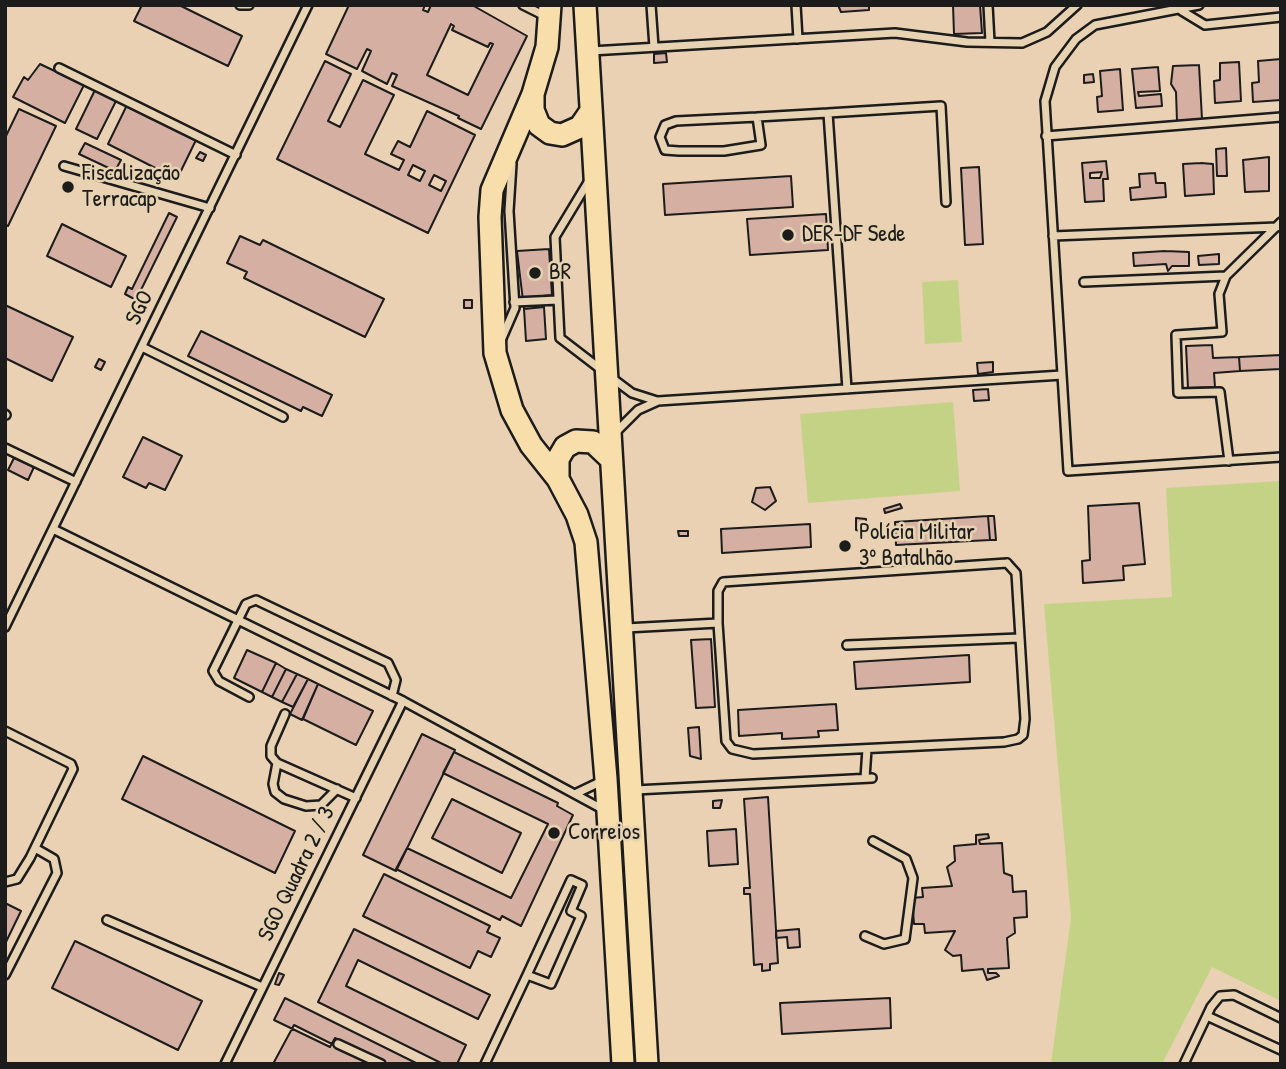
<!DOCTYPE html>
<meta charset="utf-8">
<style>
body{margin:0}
#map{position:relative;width:1286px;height:1069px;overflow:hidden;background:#ead1b3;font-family:"Patrick Hand",sans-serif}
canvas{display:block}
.frame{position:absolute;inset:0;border:7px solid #1c1c1c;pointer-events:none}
</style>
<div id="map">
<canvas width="1286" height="1069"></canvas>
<div class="frame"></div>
</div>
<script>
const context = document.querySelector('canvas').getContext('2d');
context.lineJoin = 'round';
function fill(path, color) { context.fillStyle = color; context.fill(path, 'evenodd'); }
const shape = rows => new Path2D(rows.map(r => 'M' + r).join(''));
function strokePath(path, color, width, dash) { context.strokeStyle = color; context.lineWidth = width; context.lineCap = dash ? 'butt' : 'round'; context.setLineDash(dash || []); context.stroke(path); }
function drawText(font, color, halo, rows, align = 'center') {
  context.font = font + ' "Patrick Hand",sans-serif'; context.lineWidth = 5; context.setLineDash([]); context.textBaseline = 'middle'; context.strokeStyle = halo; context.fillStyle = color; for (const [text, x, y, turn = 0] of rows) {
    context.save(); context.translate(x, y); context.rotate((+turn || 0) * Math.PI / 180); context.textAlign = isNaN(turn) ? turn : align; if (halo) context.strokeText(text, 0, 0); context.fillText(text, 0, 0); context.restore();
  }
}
fill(shape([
 [958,280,962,342,925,344,922,282],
 [953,402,960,491,808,503,800,414],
 [1281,481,1281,1001,1212,967,1162,1064,1051,1064,1071,918,1044,604,1172,597,1166,488]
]), '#c4d286');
const building = shape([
 [142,5,179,5,242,36,228,66,134,21,142,5],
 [349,5,425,5,423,10,428,12,431,5,472,5,527,36,481,129,458,118,459,116,392,86,397,75,392,73,387,84,362,71,371,51,367,49,357,69,326,54,349,5],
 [451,24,454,26,452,30,488,47,490,43,493,44,468,95,427,75,451,24],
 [869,5,869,10,841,12,838,5,869,5],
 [953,5,980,5,982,33,954,34,953,5],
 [666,53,667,62,654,63,654,54,666,53],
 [1281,59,1281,100,1253,102,1252,83,1259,82,1258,61,1281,59],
 [325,61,351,74,328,121,340,127,363,80,394,95,365,154,399,170,404,160,391,154,398,141,410,147,427,111,475,135,428,233,277,159,325,61],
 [413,165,425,171,420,181,408,175,413,165],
 [434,175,446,181,441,191,429,185,434,175],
 [1239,62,1241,101,1215,103,1214,81,1220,80,1220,63,1239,62],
 [40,64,84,85,65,123,13,97,24,77,28,80,40,64],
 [1199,65,1202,119,1177,121,1176,92,1171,84,1173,66,1199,65],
 [1158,67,1160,91,1138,92,1139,96,1161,94,1162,106,1136,108,1132,69,1158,67],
 [1120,69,1123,110,1098,112,1097,97,1102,96,1100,71,1120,69],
 [1093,74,1094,82,1084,83,1084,75,1093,74],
 [95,90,116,101,97,139,76,129,95,90],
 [127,105,196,140,177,179,108,144,127,105],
 [19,109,56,126,8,226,5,225,5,138,19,109],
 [85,143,121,160,115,171,79,154,85,143],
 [1226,148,1227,176,1217,176,1216,149,1226,148],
 [200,152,206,155,203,161,196,158,200,152],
 [1269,157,1269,191,1245,192,1243,160,1269,157],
 [1106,161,1108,179,1103,179,1104,201,1085,202,1082,163,1106,161],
 [1102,172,1100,178,1090,178,1090,173,1102,172],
 [1201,163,1213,164,1214,194,1185,196,1183,164,1201,163],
 [979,167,983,244,965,245,961,168,979,167],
 [1155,173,1156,183,1165,183,1166,197,1131,200,1130,188,1140,187,1139,174,1155,173],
 [791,176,793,207,665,215,663,184,791,176],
 [169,213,177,217,136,300,125,294,128,287,132,289,169,213],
 [826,214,828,250,750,255,747,219,826,214],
 [62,224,126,256,111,287,47,256,62,224],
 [240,236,260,245,263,240,384,299,365,337,244,278,247,272,227,263,240,236],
 [549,249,552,295,543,296,544,307,524,309,517,251,549,249],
 [1165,251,1189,252,1189,266,1172,266,1168,271,1166,264,1134,266,1133,253,1165,251],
 [1219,254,1219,264,1199,265,1198,256,1219,254],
 [464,300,472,300,472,308,464,308,464,300],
 [5,305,73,337,52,381,5,358,5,305],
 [544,307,546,339,526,341,524,309,544,307],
 [201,331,332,395,322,416,303,407,301,411,188,356,201,331],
 [1212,345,1213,358,1239,357,1240,371,1214,373,1215,387,1188,388,1186,346,1212,345],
 [1281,355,1281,369,1240,371,1239,357,1281,355],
 [99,359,105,362,101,370,95,367,99,359],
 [993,362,993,372,978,374,977,363,993,362],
 [988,389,989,400,974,401,973,390,988,389],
 [143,437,182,456,165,490,149,483,146,488,123,477,143,437],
 [14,458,34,467,28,480,8,470,14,458],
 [770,487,776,501,765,510,752,502,756,488,770,487],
 [1139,503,1145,564,1123,566,1124,580,1083,583,1082,561,1090,560,1088,506,1139,503],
 [900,504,902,508,885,513,884,509,900,504],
 [988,516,990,540,896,545,895,522,988,516],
 [988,516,994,516,996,540,990,540,988,516],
 [856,518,866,519,866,533,856,530,856,518],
 [810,524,811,547,722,553,721,529,810,524],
 [678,531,688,531,688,536,679,536,678,531],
 [711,639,715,707,696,708,691,640,711,639],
 [247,650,276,663,262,692,234,678,247,650],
 [969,655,970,682,856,689,854,662,969,655],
 [276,663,286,669,272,697,262,692,276,663],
 [286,669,297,674,282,702,272,697,286,669],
 [297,674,308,679,293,707,282,702,297,674],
 [308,679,318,684,302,720,290,714,308,679],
 [318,684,373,711,356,745,303,719,318,684],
 [836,704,838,730,818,731,819,737,782,739,782,733,739,736,738,710,836,704],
 [699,727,701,759,690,756,688,728,699,727],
 [422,734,455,750,396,871,363,855,422,734],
 [454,752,558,803,557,806,573,815,521,926,502,916,500,920,396,869,407,848,511,898,548,824,443,773,454,752],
 [143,756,295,831,275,873,122,799,143,756],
 [768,797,778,963,770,964,770,970,762,971,762,964,754,965,750,894,744,894,744,888,750,888,744,799,768,797],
 [452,799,521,833,502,873,432,838,452,799],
 [722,800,720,808,713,808,713,801,722,800],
 [736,829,738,864,709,866,707,831,736,829],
 [988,834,989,838,979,840,980,844,1002,843,1004,873,1012,876,1013,892,1026,891,1027,917,1014,918,1015,933,1007,938,1009,968,988,969,988,973,996,973,999,976,987,980,983,969,962,971,961,955,953,956,945,950,955,931,925,933,924,924,914,924,912,898,923,897,922,888,952,886,947,867,955,861,954,846,976,844,976,835,988,834],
 [384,874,490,926,487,932,500,938,491,957,478,951,470,968,363,916,384,874],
 [5,903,21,911,5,944,5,903],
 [354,929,490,995,478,1019,358,960,346,986,466,1045,457,1064,443,1064,318,1002,354,929],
 [799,929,800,947,788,948,787,937,776,938,776,931,799,929],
 [75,941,202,1001,178,1050,52,988,75,941],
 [279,973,284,975,279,985,275,984,279,973],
 [285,998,418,1064,387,1064,335,1038,330,1047,274,1020,285,998],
 [890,998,891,1028,782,1034,780,1003,890,998],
 [294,1025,372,1064,273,1064,294,1025]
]);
fill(building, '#d5afa2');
strokePath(building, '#1c1c1c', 2);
const lane = shape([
 [240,5,249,5],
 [523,5,547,17],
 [651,5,654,47],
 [796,5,798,39],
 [988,5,990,42],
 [1199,5,1095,25,1076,39,1055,67,1045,101,1068,471,1281,457],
 [1182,11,1205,25,1281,17],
 [591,51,895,33,967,42,1022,43,1047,32,1077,5],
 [59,68,236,155],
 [828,113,941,106,946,202],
 [757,117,761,145,724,151,679,151,665,150,660,137,665,125,676,121,757,117,828,113,847,389],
 [1046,136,1281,117],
 [64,166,210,208],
 [590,179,555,237,560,338,603,371],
 [1053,236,1277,227],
 [1084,282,1226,276],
 [514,302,558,300],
 [502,338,515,308,509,211,512,164],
 [142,347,283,417],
 [612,378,632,393,657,401],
 [5,414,6,415],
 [616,432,638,410,658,401,1062,375],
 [5,448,76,482],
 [1229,461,1220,392,1178,393,1176,335,1222,332,1219,294,1226,276,1281,222],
 [53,529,403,701,604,810],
 [1007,563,1016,573,1025,719,1023,735,1018,739,1004,742,753,754,732,749,726,741,718,623,718,591,723,582,1007,563],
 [5,627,308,5],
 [626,628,718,623],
 [847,645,1019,638],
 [249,697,219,681,213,671,246,604,256,600,388,663,396,680,392,696],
 [285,714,271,746,271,756,277,763,356,798],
 [5,731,71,764,73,769,30,858,17,879,5,882],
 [277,763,273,784,275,792,284,799,306,806,321,805,337,789],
 [865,778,867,749],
 [635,790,872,778],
 [577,793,602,781],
 [107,920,262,987],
 [865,936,884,944,905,939,913,878,906,859,873,841],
 [5,975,57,873,54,859,35,848],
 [1207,1016,1281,1050],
 [338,1044,381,1064],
 [225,1064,403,701],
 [485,1064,527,975,571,880,582,885,571,911,581,916,551,984,527,975],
 [1184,1064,1211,1007,1220,996,1234,995,1281,1018]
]);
const primary = shape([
 [550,5,547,47,533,94,492,190,490,217,495,353,512,410,531,445,558,479,577,515,586,542,606,779,623,1064],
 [585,5,647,1064],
 [533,96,533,110,539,125,550,133,562,135,580,127,591,111],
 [558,479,558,459,565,447,576,441,593,442,611,459]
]);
strokePath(lane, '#1c1c1c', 12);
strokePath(primary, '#1c1c1c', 26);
strokePath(lane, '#e7d2b1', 7);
strokePath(primary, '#f8deab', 21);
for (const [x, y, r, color] of [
 [68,187,7,"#1c1c1c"],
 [788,235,7,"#1c1c1c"],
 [535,273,7,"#1c1c1c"],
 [845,546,7,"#1c1c1c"],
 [554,833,7,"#1c1c1c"]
]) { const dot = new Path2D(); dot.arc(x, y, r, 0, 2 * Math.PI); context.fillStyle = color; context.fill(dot); strokePath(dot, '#e7d2b1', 2.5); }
drawText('23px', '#1c1c1c', '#e7d2b1', [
 ["Fiscalização",82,174],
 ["Terracap",82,200],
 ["DER-DF Sede",802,235],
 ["BR",549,273],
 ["Polícia Militar",859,533],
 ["3º Batalhão",859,559],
 ["Correios",568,833]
], 'left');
drawText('23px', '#1c1c1c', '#e7d2b1', [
 ["SGO",140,308,-64],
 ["SGO Quadra 2 / 3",297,874,-64]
]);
</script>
